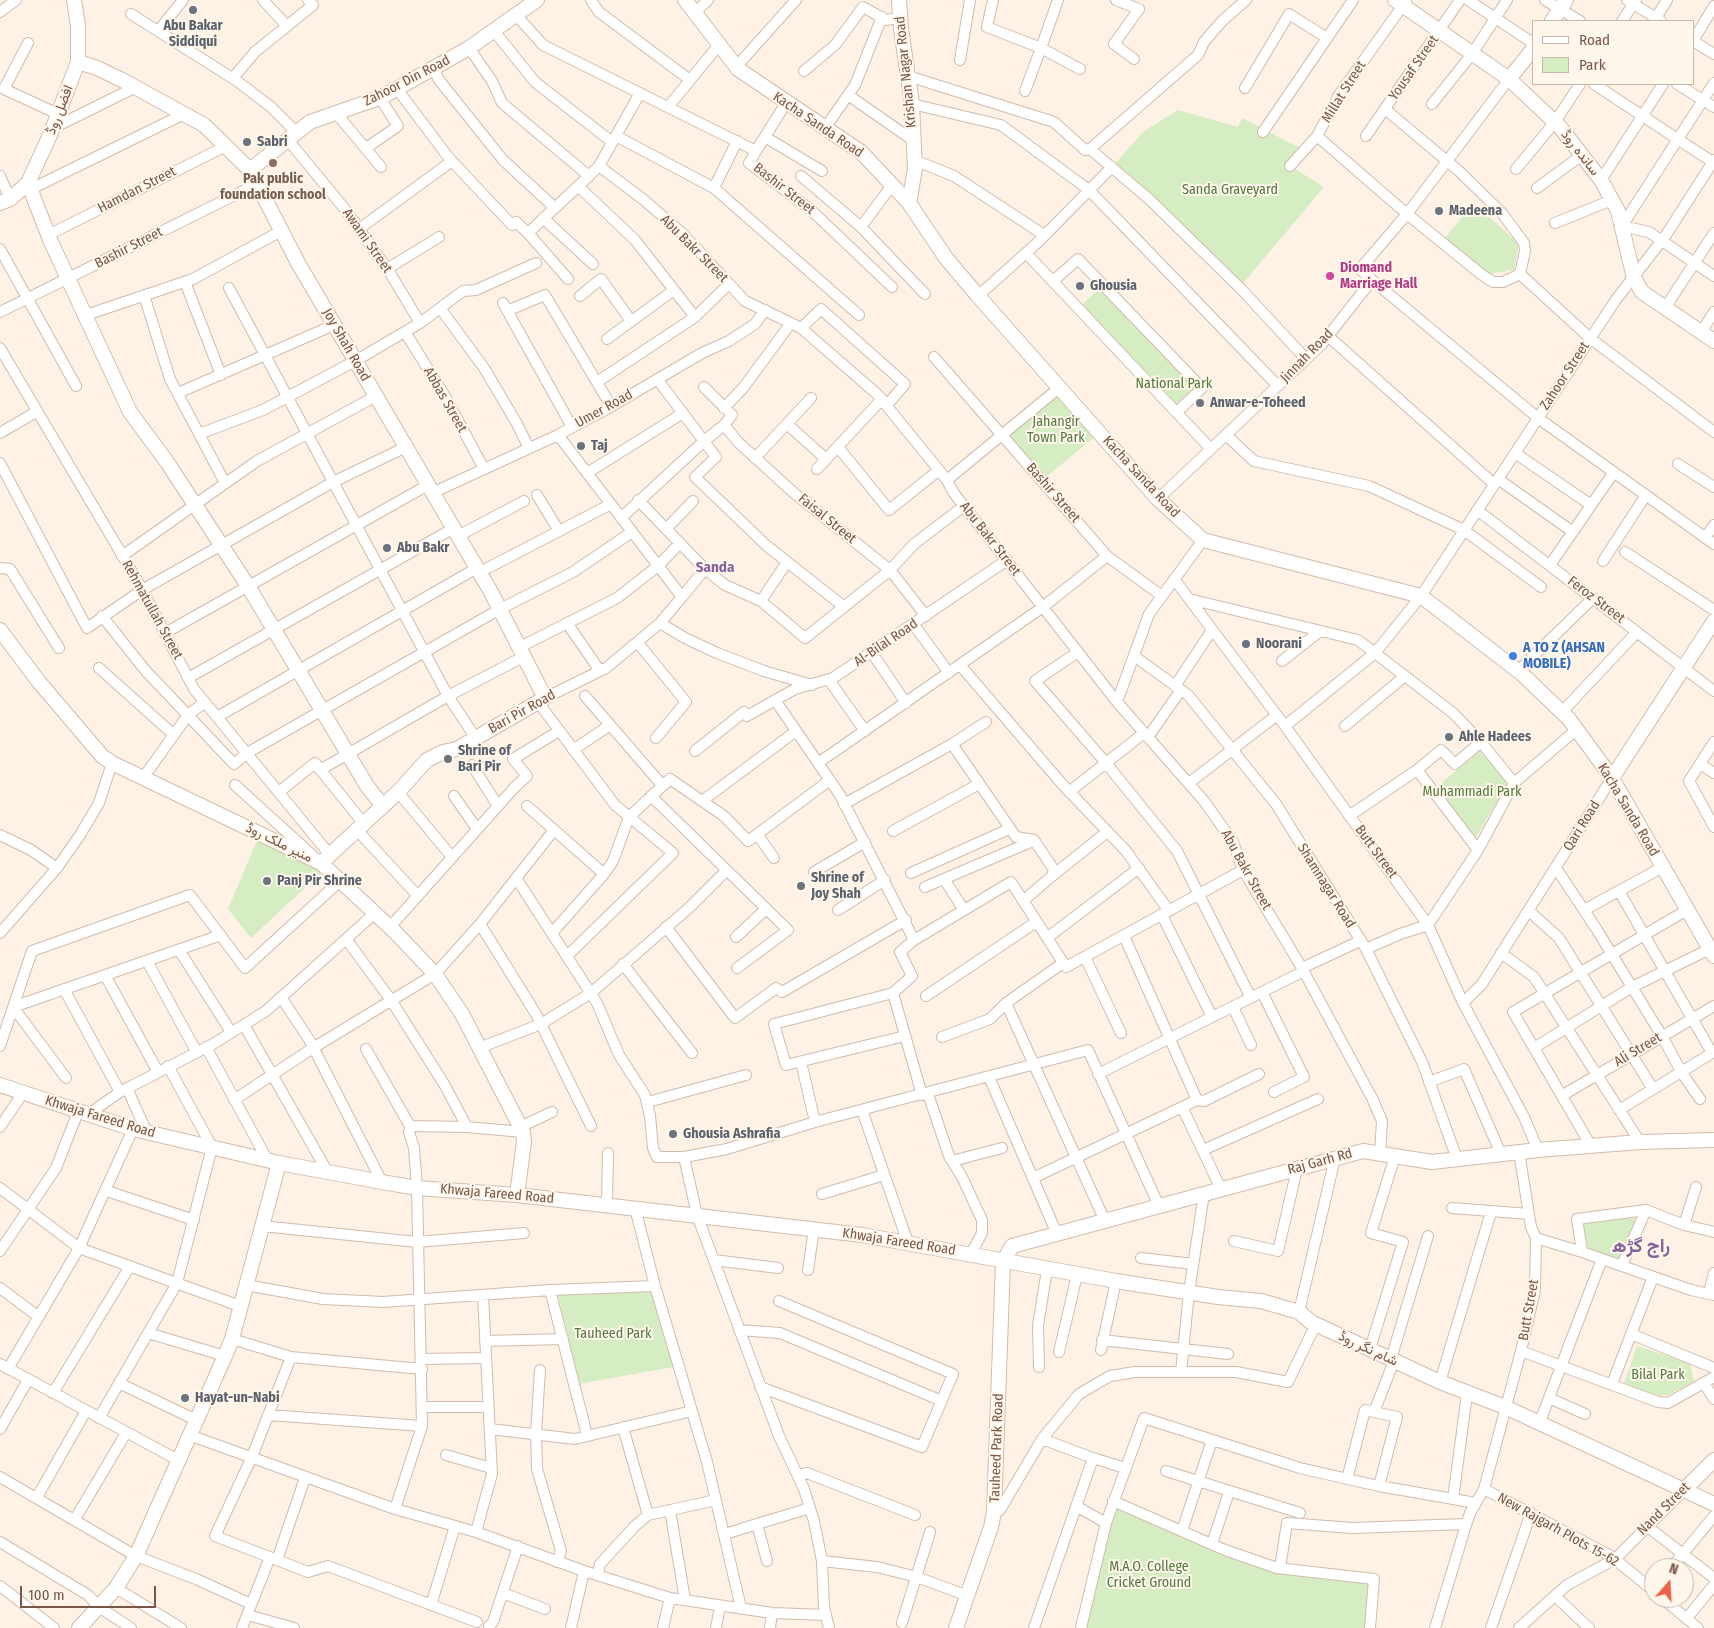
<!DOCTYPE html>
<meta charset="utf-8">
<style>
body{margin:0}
#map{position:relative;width:1714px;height:1628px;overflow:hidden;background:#fdf2e5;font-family:"Fira Sans Condensed",sans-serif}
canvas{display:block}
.legend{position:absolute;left:1532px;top:20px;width:162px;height:65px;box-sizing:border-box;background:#fff7ec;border:1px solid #c9b7ab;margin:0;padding:6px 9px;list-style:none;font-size:15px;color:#785749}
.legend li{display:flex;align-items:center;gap:10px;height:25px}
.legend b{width:25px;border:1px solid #c9b7ab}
.north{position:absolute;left:1644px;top:1558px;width:50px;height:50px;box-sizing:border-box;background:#fff7ec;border:1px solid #c9b7ab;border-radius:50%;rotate:19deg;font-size:14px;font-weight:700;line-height:20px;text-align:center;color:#785749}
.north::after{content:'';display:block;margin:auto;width:18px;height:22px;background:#ec6046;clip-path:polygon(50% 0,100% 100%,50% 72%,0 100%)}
.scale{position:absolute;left:20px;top:1586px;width:136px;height:22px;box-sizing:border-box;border:2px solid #785749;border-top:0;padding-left:6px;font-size:15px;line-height:18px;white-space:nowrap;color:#785749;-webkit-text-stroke:4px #fff7ec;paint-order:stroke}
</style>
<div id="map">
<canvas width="1714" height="1628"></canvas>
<ul class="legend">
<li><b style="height:6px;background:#fff"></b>Road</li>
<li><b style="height:14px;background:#d6ecc3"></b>Park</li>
</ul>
<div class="north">N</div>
<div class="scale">100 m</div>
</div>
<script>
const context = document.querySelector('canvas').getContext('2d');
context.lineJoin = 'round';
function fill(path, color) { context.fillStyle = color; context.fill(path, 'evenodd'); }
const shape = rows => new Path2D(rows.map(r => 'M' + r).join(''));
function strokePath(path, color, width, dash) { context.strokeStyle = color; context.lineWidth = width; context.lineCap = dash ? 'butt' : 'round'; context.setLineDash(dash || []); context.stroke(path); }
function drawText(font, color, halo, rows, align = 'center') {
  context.font = font + ' "Fira Sans Condensed",Vazirmatn,sans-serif'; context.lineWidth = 4; context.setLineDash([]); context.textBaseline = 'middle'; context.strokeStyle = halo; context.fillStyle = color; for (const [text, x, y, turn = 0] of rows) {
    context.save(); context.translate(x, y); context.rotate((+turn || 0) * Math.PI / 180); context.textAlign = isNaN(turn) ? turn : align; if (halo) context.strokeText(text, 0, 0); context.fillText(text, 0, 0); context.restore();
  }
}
fill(shape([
 [1178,110,1238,127,1242,118,1304,150,1290,166,1324,187,1239,288,1112,167,1144,131],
 [1474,203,1519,244,1514,270,1487,274,1444,239],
 [1103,285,1202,388,1177,412,1079,308],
 [1059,388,1100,433,1041,481,1003,434],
 [1480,751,1508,783,1475,839,1435,788],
 [260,833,326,868,251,938,228,909],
 [1634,1218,1636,1222,1619,1259,1588,1248,1583,1222],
 [651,1290,673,1367,579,1384,558,1294],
 [1637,1346,1690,1363,1694,1381,1668,1395,1658,1396,1624,1383],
 [1113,1501,1280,1568,1374,1579,1368,1628,1081,1628]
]), '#d6ecc3');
const street = shape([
 [263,0,287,26],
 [591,0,599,12,690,80],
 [993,0,987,27,1041,48,1025,91],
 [1058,0,1041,48,1080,69],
 [1116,0,1139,9,1114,44,1134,59],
 [1468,0,1533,43],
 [1545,0,1580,21],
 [1627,0,1661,21],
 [1406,1,1339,95,1317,136,1407,214,1482,275,1493,282,1503,282,1520,274],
 [0,12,16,0],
 [696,12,708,0],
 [131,14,237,81,271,107,296,132],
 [516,15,543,45,756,151,786,103],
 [1622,21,1636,0],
 [1654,21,1667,0],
 [159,30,183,0],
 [494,31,535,82,612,142],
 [1693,41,1714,6],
 [1693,41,1714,54],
 [28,43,4,89,58,114],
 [469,48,492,81,502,103,589,176,599,166,644,200,683,234,745,301,801,328,877,394,947,480,953,492,1117,702,1204,801,1233,842,1243,870,1302,968,1372,1098,1382,1121,1380,1154],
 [960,60,970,0],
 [736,67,796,0],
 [433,68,439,80,503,160,555,208],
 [804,71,835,45,863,7,886,20,900,18],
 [908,76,1054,122,1085,150,1090,149,1149,199,1242,290,1306,359],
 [233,78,255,52,313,5,308,0],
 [1714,83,1622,226,1649,232,1714,276],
 [1594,84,1714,163],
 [1677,84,1714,107],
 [1245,88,1289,14,1327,38],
 [397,89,449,158,512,225,516,222,528,233,568,279],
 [848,95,914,141],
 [912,104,1001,125,1089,190,1278,386],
 [1432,104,1472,54,1507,0],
 [668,107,718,46],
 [1385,109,1460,172,1502,213,1524,243,1525,251,1520,274,1590,338,1714,432],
 [336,113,381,167],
 [53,128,136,87],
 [825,128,855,85,882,17],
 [1263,132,1353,0],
 [616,136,714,188,859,315],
 [1366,136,1460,0],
 [765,137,822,171],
 [288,140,344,208,390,273,420,323],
 [366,148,398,126,380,98],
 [1090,149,1198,55,1204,42,1222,21,1246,0],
 [756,151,749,163,811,210,892,287],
 [914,160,954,176,1044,235],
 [599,166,640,93],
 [1290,166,1317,136],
 [1516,169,1555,122,1580,84],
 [0,176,10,199],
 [801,176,861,227,892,185],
 [1601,180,1663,84],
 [578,186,635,240,695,317],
 [714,188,737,141],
 [1537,188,1582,155],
 [31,189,184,114],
 [543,218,593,264],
 [1555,223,1612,200],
 [861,227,925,294],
 [359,229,452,161],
 [528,233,589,176],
 [48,235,226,146],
 [0,249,76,386],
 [1026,253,1211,449],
 [387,269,439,237],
 [1372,280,1538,418,1714,544],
 [1053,281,1078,259,1202,388,1177,412],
 [185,282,221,375],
 [229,288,448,696,475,737],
 [144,295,170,379,225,483],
 [580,296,601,279,631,321],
 [978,296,1037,243,1112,167],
 [503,303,572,427],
 [440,308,484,368,516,422,529,448],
 [1665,308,1714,233],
 [507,311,545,295,611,406],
 [0,312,257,184],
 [86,315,193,279,281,231],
 [801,328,821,309,905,384,887,405],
 [405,332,446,398,484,469],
 [1701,332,1714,312],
 [1328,336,1494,484],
 [607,339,674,290],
 [0,348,138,582,194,689,330,855],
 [934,357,1107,556,1162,596],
 [657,379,716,457,695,477,767,546,843,606],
 [597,382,695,317,729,284],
 [178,393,334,325],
 [724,408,743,388,791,323],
 [787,424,826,459],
 [724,425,738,442,794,493,890,570,926,616],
 [0,433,36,412],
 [199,434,263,410,355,361,420,323,463,291,476,290,536,263],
 [1226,435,1254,461,1369,486,1464,530,1541,587],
 [838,447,889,510,939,470],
 [1515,453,1591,505],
 [755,458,811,398],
 [0,463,87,628,142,590,333,482,406,447],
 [1678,464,1714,487],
 [817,469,882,399],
 [587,473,683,413],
 [1498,479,1573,532],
 [947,480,1059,388],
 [432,493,558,435,605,410,702,353,729,341,755,324,765,310],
 [537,495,559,531],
 [1158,499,1321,345,1372,280,1360,269,1407,214,1509,79],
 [638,500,705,569,725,585,761,601,805,638,890,570,914,544,964,506],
 [1477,510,1714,691],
 [621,518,704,441,724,425,732,415,704,387],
 [666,529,693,501],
 [458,536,524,501],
 [1705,538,1714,525],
 [1625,552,1714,610],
 [122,556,257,461,376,396],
 [1603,561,1646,495],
 [1550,565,1614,472],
 [0,568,10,569,59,648],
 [480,572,611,504],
 [1174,579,1285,726,1428,925,1463,1003,1524,1117,1538,1150],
 [682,597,705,569],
 [1189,599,1358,640,1453,713,1481,742,1514,783],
 [761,601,787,562],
 [102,616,145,670,234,764,247,753,500,609,573,572,632,532],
 [567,623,600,671],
 [660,623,685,638,717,653,764,671,812,685],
 [914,625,949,673],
 [165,633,428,485],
 [638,643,686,702,656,738],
 [520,647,617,598,658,566,680,543],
 [1078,652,1035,681,1106,763,1177,851,1251,998],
 [872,653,906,703],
 [1134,656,1188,695,1276,804,1366,949,1423,1064,1457,1159],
 [1282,661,1320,631],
 [960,665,1062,784,1126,851,1169,911],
 [99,668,174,735],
 [1518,671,1593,598],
 [188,678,454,528],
 [829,680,865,731],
 [1175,686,1212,630],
 [585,696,662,785],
 [545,698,606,668,660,623,682,597,558,435],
 [775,700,840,795,914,940],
 [538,702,615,805,673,853,567,956],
 [1117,702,1149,614,1203,540],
 [1562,712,1637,632],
 [217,717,477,568],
 [1285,726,1375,653,1421,596,1615,301,1666,235,1714,160],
 [1345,726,1405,676],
 [1148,737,1181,690],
 [1714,742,1689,781,1714,827],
 [952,744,1016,837,1034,840,1054,870,1052,876,1023,901],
 [573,750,610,725],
 [695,751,744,712,747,716,795,689,833,678,1007,560],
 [818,763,1043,607,1107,556],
 [1700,764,1714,773],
 [472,765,498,806],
 [320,770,448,696,525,656],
 [1417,770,1478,850],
 [143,778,188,715,205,702],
 [1189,783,1277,715],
 [235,785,312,855],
 [279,792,315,763,364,824],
 [398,792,452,857],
 [1069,792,1144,733],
 [454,796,477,829],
 [651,796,788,930,737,968],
 [702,801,796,731],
 [844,804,952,744,986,722],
 [527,806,604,874,552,933],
 [1349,816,1417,770,1441,750,1455,764,1481,742],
 [357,830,418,896],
 [893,831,979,784],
 [757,834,774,858],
 [0,835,31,850,57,868],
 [1556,868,1597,930,1662,1036,1682,1073,1700,1099],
 [814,872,865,842],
 [911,873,1009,829],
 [604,874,613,861,629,817,670,779,724,816,748,841,830,780],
 [1052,876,1107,832],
 [516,878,597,1003,619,1055,645,1095,650,1116,653,1148,657,1157,684,1157],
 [944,879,964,910],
 [925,887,1033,841],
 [1619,891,1712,1053,1619,1110],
 [838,910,885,880],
 [1584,910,1663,867],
 [1529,911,1559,938,1653,1089],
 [1162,915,1212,1017],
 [480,924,536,1014,591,1126],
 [390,927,515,787,527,776,513,759,559,731],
 [666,927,735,1018,776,988,782,992,906,920],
 [0,933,57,868,80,835,99,803,112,763],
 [1124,936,1197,1100],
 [736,937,766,909],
 [1047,938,1139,868],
 [346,939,391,1000,444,1084,467,1127],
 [1366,949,1400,934,1428,925,1478,850,1514,783,1576,730],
 [179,950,231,1032],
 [1501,953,1534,977,1640,1142],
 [1085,957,1121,1033],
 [147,961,196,1051],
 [623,964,692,1053],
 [1302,968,1360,941],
 [105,975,158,1072],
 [64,989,120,1092],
 [1262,992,1304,1077,1274,1092],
 [893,993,912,976,900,952,914,940,1011,882,1066,967,1243,870],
 [926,996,1036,922],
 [281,997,310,1041,382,1182],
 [1006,1003,1105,1221],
 [1463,1003,1482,984,1612,778],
 [1233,1007,1251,1045],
 [244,1025,327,1171],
 [905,1036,786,1065,774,1024,893,993,922,1095],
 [942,1037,990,1019,1006,1003,1063,963],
 [0,1046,32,951,190,895,245,968,340,881],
 [206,1047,268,1161],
 [479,1048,541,1024,591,993,690,907,726,871],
 [1534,1048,1632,987,1714,947],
 [366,1049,410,1126,409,1132,414,1148,417,1188,422,1426,395,1509],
 [801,1062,815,1122],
 [1098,1074,1304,971],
 [989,1077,1057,1234],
 [66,1078,13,1007,221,935],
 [1429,1082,1464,1069,1501,1154],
 [127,1088,147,1133],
 [928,1094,949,1156,962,1177,982,1220,982,1233,971,1254],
 [1563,1095,1714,1006],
 [234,1100,313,1048,435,974,480,924,554,830],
 [648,1102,746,1075],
 [1182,1107,1221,1189],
 [862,1110,908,1243],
 [87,1115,120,1092,213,1044,266,1011,375,913],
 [410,1126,467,1127,523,1132],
 [0,1127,23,1093],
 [520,1127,552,1112],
 [1591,1146,1513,1012,1687,910],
 [1203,1150,1318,1099],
 [952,1161,1002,1148],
 [1033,1178,1197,1100,1204,1101,1259,1074],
 [0,1188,79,1248,240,1306],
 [107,1191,194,1220],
 [822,1194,884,1175],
 [607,1205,608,1153],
 [635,1208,655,1286,707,1462,741,1608],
 [1452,1208,1529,1214],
 [1684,1225,1696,1187],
 [262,1226,417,1242,524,1233],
 [1536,1238,1582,1252,1691,1290,1714,1295],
 [1234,1241,1278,1251,1297,1169],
 [0,1251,56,1168,78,1112],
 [1582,1252,1577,1219,1646,1210,1684,1225,1714,1232],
 [1141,1258,1193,1264],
 [714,1260,778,1268],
 [1622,1265,1646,1210],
 [808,1270,814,1229],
 [246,1285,323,1299,383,1302,550,1290,655,1286],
 [0,1288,39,1317],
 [550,1290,587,1435],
 [1709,1293,1714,1273],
 [1299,1312,1335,1158],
 [739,1330,780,1333,942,1401],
 [148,1333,225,1356],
 [1631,1334,1714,1368],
 [232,1339,291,1357,422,1369],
 [1102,1340,1228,1354],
 [485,1341,563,1339],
 [1370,1349,1403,1242,1371,1233,1395,1156],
 [1101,1350,1116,1281],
 [1521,1351,1658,1402,1668,1403,1714,1377],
 [1059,1352,1077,1275],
 [291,1357,251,1459,215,1536,308,1572,328,1566,477,1622],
 [422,1359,486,1358],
 [1391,1359,1428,1236],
 [0,1364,178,1460],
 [1039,1367,1038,1325,1047,1270],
 [8,1369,79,1248,133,1129],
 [540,1370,536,1434,537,1469,561,1551,557,1562],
 [1181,1372,1189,1292,1204,1194],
 [1440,1382,1491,1212],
 [119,1383,196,1420],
 [1704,1383,1714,1399],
 [1612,1384,1653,1277],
 [760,1387,922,1447,953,1374,779,1301],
 [53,1393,130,1266],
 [1549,1398,1585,1414],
 [422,1407,488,1407],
 [1374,1412,1394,1361],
 [268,1415,422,1426],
 [99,1418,177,1283,212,1147,168,1066],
 [1539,1424,1602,1259],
 [623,1427,648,1515],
 [0,1429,28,1380],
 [490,1429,575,1439,692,1411],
 [189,1435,395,1509,476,1532,584,1571,670,1598,772,1613,826,1615],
 [1042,1439,1093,1458],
 [446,1455,491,1468],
 [1166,1471,1300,1513],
 [798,1475,807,1473,915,1515],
 [0,1477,136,1556,196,1579,251,1604],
 [1347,1479,1365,1410,1397,1417,1379,1486],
 [1484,1489,1611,1556,1654,1591],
 [37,1497,86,1411],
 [1453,1499,1467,1394],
 [1113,1501,1225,1550,1277,1568,1374,1579,1370,1628],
 [1076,1506,1106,1523],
 [670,1510,685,1600],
 [994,1512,1000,1510,1042,1439,1079,1394,1110,1376,1135,1372,1236,1372,1288,1382,1316,1324],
 [75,1519,126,1433],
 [757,1524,810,1508],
 [1648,1527,1714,1578],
 [1182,1531,1212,1440],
 [476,1532,492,1474,483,1295],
 [725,1534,757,1524,767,1561],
 [0,1542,88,1595,99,1607,131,1628],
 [1212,1544,1229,1492],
 [277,1560,305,1478],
 [822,1561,877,1567,917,1577,968,1596],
 [1280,1568,1287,1523,1352,1528,1466,1524],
 [1671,1568,1714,1516],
 [598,1575,600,1564,635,1526,648,1515,716,1500],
 [0,1586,54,1628],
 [116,1588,181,1628],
 [503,1593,545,1609],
 [1555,1596,1589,1628],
 [1662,1598,1698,1628],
 [431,1605,455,1526],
 [248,1615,294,1628],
 [1687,1618,1714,1585],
 [902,1623,930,1532],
 [489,1626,493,1622,518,1546],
 [242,1628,270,1557],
 [571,1628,584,1571],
 [663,1628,670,1598],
 [716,1628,720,1606],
 [770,1628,772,1613],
 [829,1628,824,1607,822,1561,814,1521,804,1489,779,1436,697,1215,684,1157,727,1149,815,1122,1088,1050,1159,1206],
 [1034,1628,1093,1458,1125,1468],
 [1081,1628,1106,1523,1144,1418,1300,1468,1379,1486,1476,1503],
 [1435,1628,1465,1528,1470,1513,1484,1489,1521,1351,1535,1290,1536,1238,1531,1227,1519,1152],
 [1491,1628,1531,1513],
 [1519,1628,1567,1585,1615,1559,1684,1490]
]);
const secondary = shape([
 [685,0,738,69,861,152,909,203,946,258,978,296,1158,499,1203,540,1421,596,1522,674,1569,719,1612,778,1714,956],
 [899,0,901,29,912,104,915,169,909,203],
 [1395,0,1509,79,1560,127,1601,180,1618,211,1634,278,1642,292,1714,341],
 [1552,21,1566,0],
 [78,62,97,68,124,81,204,125,250,170,298,263,491,592,545,698,457,749,443,752,427,760,398,792,321,863],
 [1509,79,1533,49],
 [250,170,310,122,382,97,469,48,537,0],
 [28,183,51,242,130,412,167,462,248,586,367,786,383,806],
 [0,203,10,199,28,183,50,135,78,62,78,26,74,0],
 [0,630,39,682,102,756,112,763,321,863,394,931,435,974,462,1014,523,1132,524,1142,517,1195],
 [1612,778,1714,621],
 [0,1085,133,1129,279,1163,382,1182,417,1188,517,1195,862,1235,1116,1281,1218,1297,1261,1301,1299,1312,1311,1322,1440,1382,1505,1407,1714,1504],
 [1003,1262,1012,1246,1363,1151,1432,1162,1538,1150,1640,1142,1714,1140],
 [1684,1490,1714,1460],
 [79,1628,116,1588,136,1556,225,1356,232,1339,279,1163],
 [956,1628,991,1527,994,1512,1003,1262]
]);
strokePath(street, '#d2bbad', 12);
strokePath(secondary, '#d5bbab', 16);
strokePath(street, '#fff', 10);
strokePath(secondary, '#fff', 14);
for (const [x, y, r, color] of [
 [193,10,5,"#6b7280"],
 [247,142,5,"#6b7280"],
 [273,163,5,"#8d6e63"],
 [1439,211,5,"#6b7280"],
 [1330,276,5,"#d1479c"],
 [1080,286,5,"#6b7280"],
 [1200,403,5,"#6b7280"],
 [581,446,5,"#6b7280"],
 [387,548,5,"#6b7280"],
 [1246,644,5,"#6b7280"],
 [1513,656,5,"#3f7fe0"],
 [1449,737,5,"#6b7280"],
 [448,759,5,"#6b7280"],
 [267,881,5,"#6b7280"],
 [801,886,5,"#6b7280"],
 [673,1134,5,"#6b7280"],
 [185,1398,5,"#6b7280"]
]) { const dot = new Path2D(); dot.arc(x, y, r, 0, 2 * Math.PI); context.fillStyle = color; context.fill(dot); strokePath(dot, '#fff7ec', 2); }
drawText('bold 14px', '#5b616d', '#fff7ec', [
 ["Abu Bakar",193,26,"center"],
 ["Siddiqui",193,42,"center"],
 ["Sabri",257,142],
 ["Madeena",1449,211],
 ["Ghousia",1090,286],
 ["Anwar-e-Toheed",1210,403],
 ["Taj",591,446],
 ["Abu Bakr",397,548],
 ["Noorani",1256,644],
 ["Ahle Hadees",1459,737],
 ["Shrine of",458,751],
 ["Bari Pir",458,767],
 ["Shrine of",811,878],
 ["Joy Shah",811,894],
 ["Panj Pir Shrine",277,881],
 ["Ghousia Ashrafia",683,1134],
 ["Hayat-un-Nabi",195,1398]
], 'left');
drawText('14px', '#785749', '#fff7ec', [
 ["Yousaf Street",1414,68,-55],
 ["Krishan Nagar Road",906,72,-96],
 ["Zahoor Din Road",407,81,-27],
 ["Millat Street",1344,92,-58],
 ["افضل روڈ",60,110,-69],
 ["Kacha Sanda Road",818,125,34],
 ["ساندہ روڈ",1580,153,52],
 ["Bashir Street",784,189,38],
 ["Hamdan Street",137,190,-27],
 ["Awami Street",367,241,55],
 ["Bashir Street",129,248,-27],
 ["Abu Bakr Street",694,249,45],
 ["Joy Shah Road",346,345,60],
 ["Jinnah Road",1307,356,-46],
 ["Zahoor Street",1565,376,-57],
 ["Abbas Street",445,400,60],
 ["Umer Road",604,409,-29],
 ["Kacha Sanda Road",1141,477,47],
 ["Bashir Street",1053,493,49],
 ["Faisal Street",827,519,39],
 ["Abu Bakr Street",990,539,52],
 ["Feroz Street",1596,600,37],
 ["Rehmatullah Street",152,610,61],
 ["Al-Bilal Road",886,643,-34],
 ["Bari Pir Road",522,712,-29],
 ["Kacha Sanda Road",1628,810,59],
 ["Qari Road",1582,826,-58],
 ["منیر ملک روڈ",279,843,26],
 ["Butt Street",1376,852,54],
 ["Abu Bakr Street",1246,870,61],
 ["Shamnagar Road",1326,886,58],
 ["Ali Street",1638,1050,-31],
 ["Khwaja Fareed Road",100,1117,17],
 ["Raj Garh Rd",1320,1162,-15],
 ["Khwaja Fareed Road",497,1194,5],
 ["Khwaja Fareed Road",899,1242,9],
 ["Butt Street",1529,1310,-80],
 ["شام نگر روڈ",1368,1349,25],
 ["Tauheed Park Road",997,1448,-88],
 ["Nand Street",1664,1509,-45],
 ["New Rajgarh Plots 15-62",1558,1530,29]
]);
drawText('bold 14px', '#785e54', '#fff7ec', [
 ["Pak public",273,179],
 ["foundation school",273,195]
]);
drawText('14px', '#52783d', '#fff7ec', [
 ["Sanda Graveyard",1230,190],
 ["National Park",1174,384],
 ["Jahangir",1056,422],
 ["Town Park",1056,438],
 ["Muhammadi Park",1472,792],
 ["Tauheed Park",613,1334],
 ["Bilal Park",1658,1375],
 ["M.A.O. College",1149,1567],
 ["Cricket Ground",1149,1583]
]);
drawText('bold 14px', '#b23c85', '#fff7ec', [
 ["Diomand",1340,268],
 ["Marriage Hall",1340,284]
], 'left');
drawText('bold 14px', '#366cbe', '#fff7ec', [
 ["A TO Z (AHSAN",1523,648],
 ["MOBILE)",1523,664]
], 'left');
drawText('bold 15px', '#85649b', '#fff7ec', [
 ["Sanda",715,568]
]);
drawText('bold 19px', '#85649b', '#fff7ec', [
 ["راج گڑھ",1641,1247]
]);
</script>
